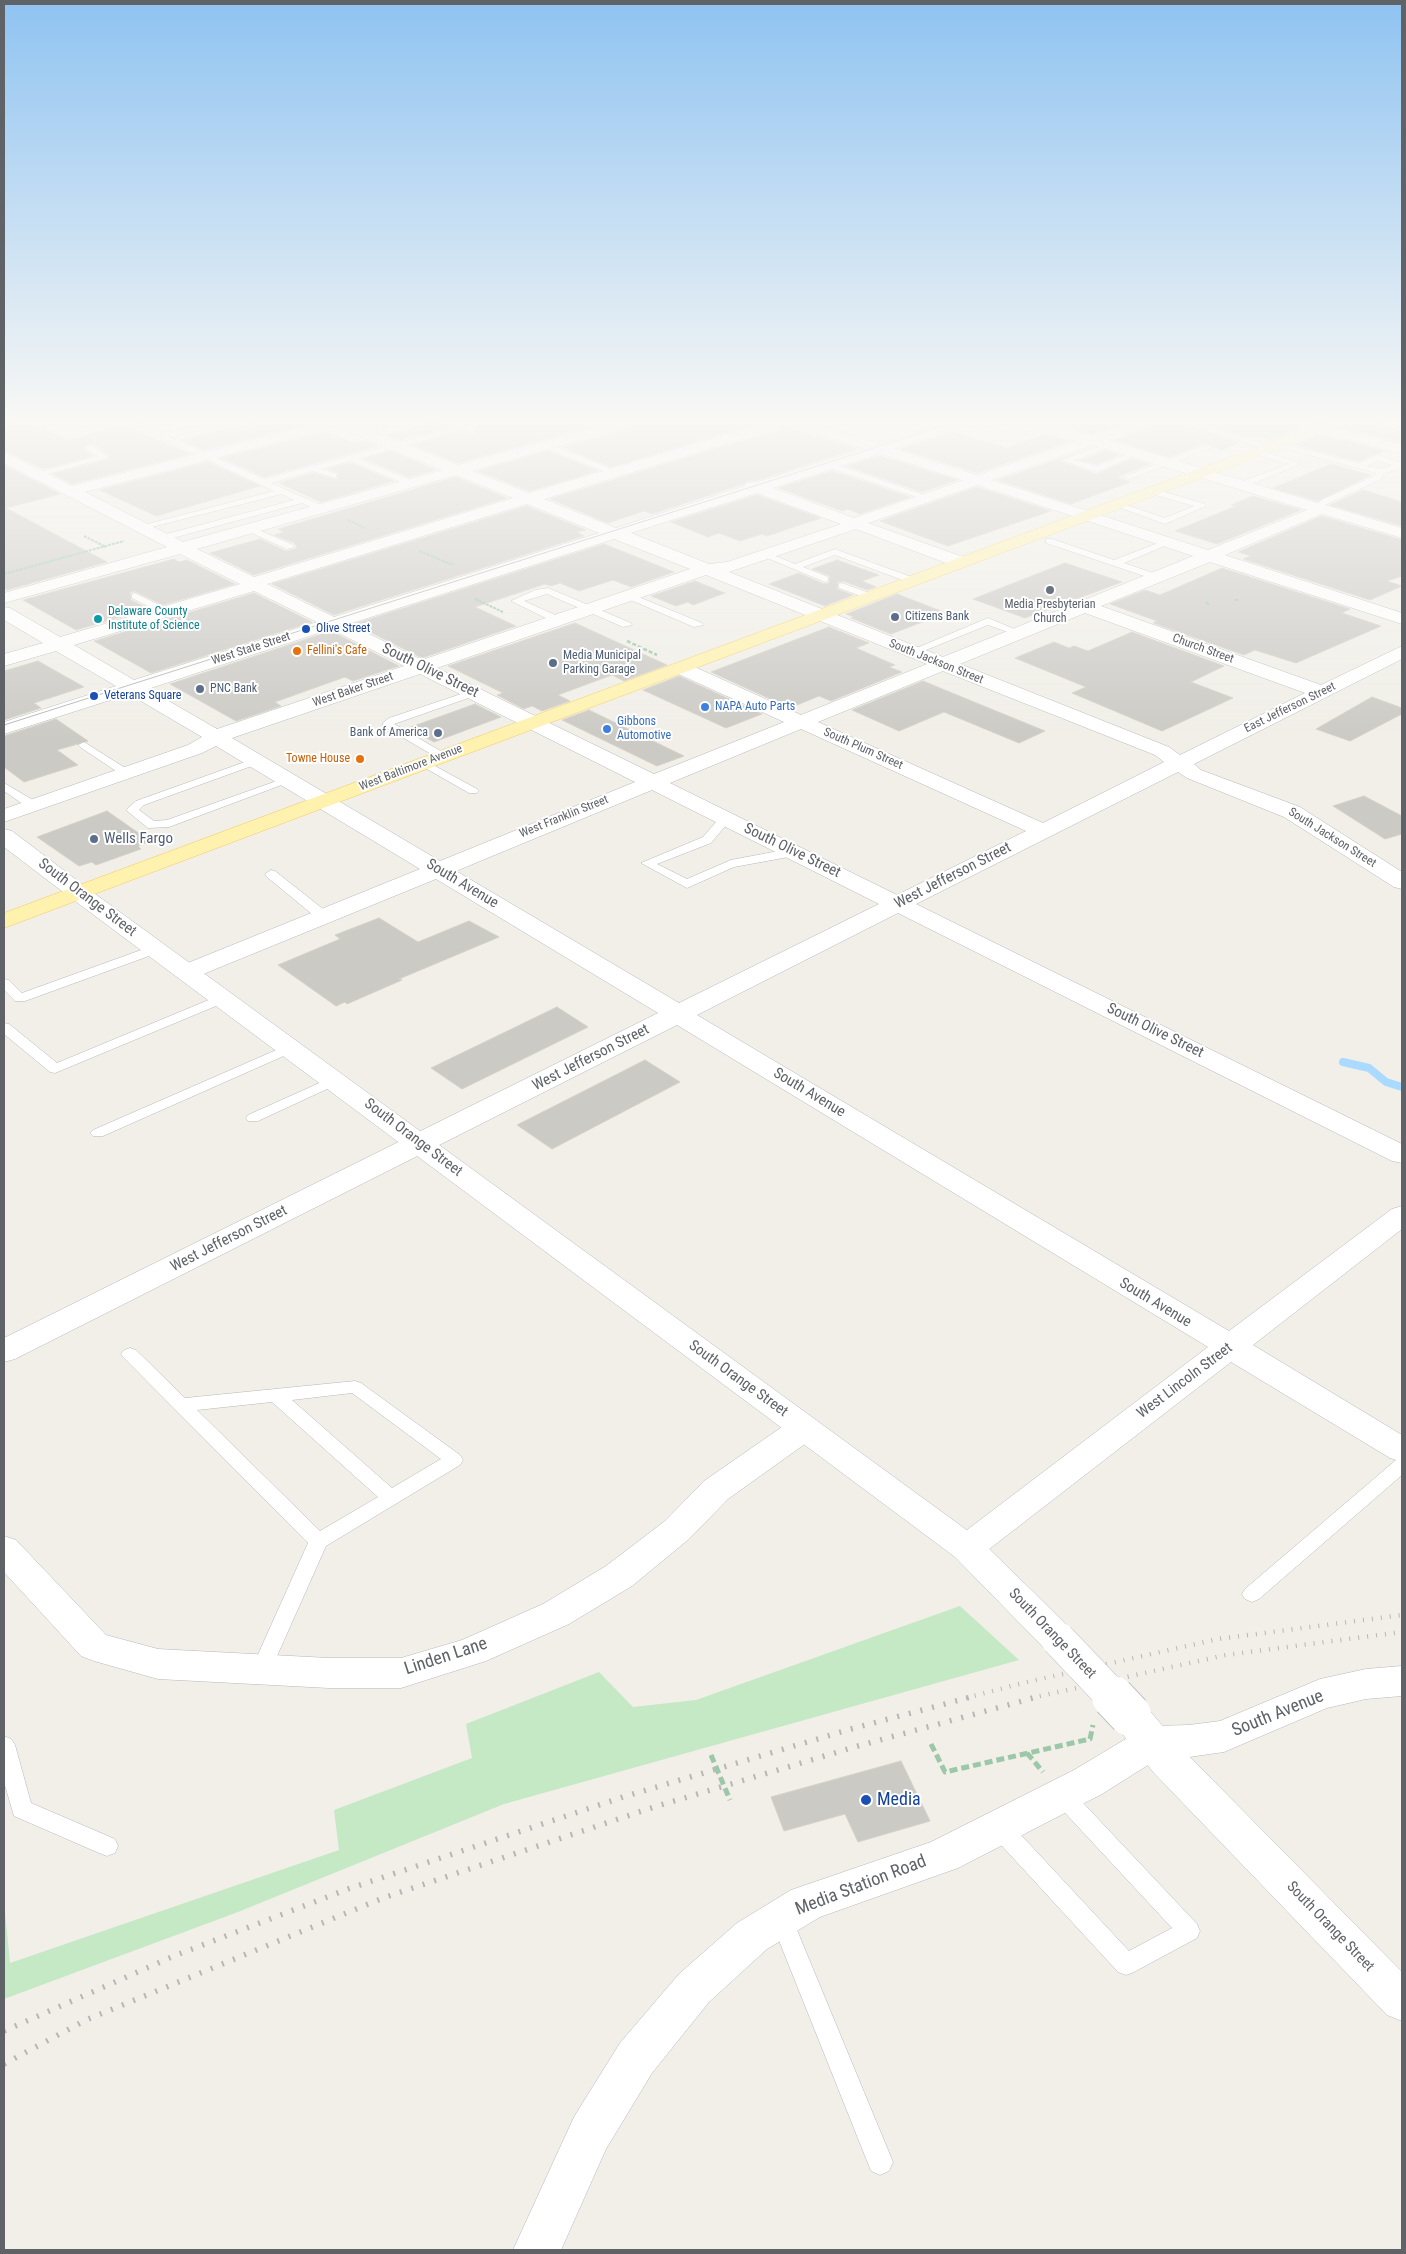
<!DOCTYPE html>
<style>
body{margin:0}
#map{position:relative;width:1406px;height:2254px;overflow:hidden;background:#f1efe8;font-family:"Roboto Condensed",sans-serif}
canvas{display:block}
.frame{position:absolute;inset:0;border:5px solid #5f6368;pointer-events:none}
</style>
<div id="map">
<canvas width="1406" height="2254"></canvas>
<div class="frame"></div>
</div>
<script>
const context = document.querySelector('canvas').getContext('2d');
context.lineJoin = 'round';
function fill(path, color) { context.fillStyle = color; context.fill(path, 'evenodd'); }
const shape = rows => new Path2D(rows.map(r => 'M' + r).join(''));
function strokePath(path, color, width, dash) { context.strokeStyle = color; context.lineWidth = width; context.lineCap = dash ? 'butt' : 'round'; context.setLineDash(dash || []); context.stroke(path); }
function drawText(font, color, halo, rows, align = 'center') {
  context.font = font + ' "Roboto Condensed",sans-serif'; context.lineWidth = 4; context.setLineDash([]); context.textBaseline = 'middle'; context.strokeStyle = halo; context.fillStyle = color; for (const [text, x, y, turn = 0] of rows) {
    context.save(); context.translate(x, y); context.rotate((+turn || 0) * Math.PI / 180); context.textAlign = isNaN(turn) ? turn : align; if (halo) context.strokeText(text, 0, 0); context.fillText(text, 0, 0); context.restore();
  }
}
fill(shape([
 [960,1606,1019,1660,504,1804,238,1912,4,1999,4,1902,10,1963,339,1850,334,1810,472,1758,466,1724,599,1672,633,1707,696,1700]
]), '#c5e8c5');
strokePath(shape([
 [1343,1062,1369,1068,1386,1082,1402,1087]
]), '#aadaff', 8);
const building = shape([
 [16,424,32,424,69,440,123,425,190,454,72,484,53,474,110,459,110,455,93,444,86,444,84,450,93,456,43,469,4,450,4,427,16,424],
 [253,424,308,424,204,450,181,440,231,427,234,428,253,424],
 [428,424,453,426,400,440,386,435,428,424],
 [482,424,600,424,458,463,413,445,464,430,474,434,475,427,482,424],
 [630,424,755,424,611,467,563,447,627,429,630,424],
 [1076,424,1122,424,1092,434,1068,427,1076,424],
 [1150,424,1183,424,1239,443,1222,450,1205,443,1170,457,1114,440,1147,429,1150,424],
 [1203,424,1296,424,1300,429,1270,440,1256,436,1251,438,1203,424],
 [1341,424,1375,424,1402,431,1402,443,1339,427,1341,424],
 [784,426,856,449,758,480,747,481,744,484,652,514,644,511,608,523,550,499,782,429,784,426],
 [326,432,354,443,364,441,378,446,264,477,222,458,326,432],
 [954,432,1006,448,1047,434,1071,441,977,473,901,449,954,432],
 [1322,435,1385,451,1358,461,1294,445,1322,435],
 [391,451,436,470,409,477,364,459,391,451],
 [548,451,598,471,529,491,478,471,548,451],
 [1106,451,1119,455,1097,464,1080,460,1106,451],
 [1074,454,1060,461,1096,474,1132,459,1150,464,1117,477,1130,482,1071,504,998,480,1074,454],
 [878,456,880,456,957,480,922,492,847,466,878,456],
 [208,462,260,486,156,516,100,490,208,462],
 [350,463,394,481,321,502,279,483,313,473,337,480,338,473,328,469,350,463],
 [1331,464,1371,475,1318,501,1273,488,1331,464],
 [4,465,60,494,6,508,107,562,7,590,4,588,4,465],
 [832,471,910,497,860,514,848,509,842,511,779,488,832,471],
 [456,477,507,498,254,575,210,553,260,539,286,551,295,549,297,547,294,543,274,535,284,532,278,529,456,477],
 [977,487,1051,511,948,546,880,521,977,487],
 [1363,490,1402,502,1402,526,1330,505,1363,490],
 [757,495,821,518,767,536,762,534,740,541,719,533,708,537,671,522,757,495],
 [1253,496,1301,510,1217,544,1175,531,1236,506,1231,505,1253,496],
 [527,506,586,530,577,532,584,536,334,615,272,584,527,506],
 [1322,516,1402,540,1402,576,1387,581,1402,586,1370,600,1243,559,1251,556,1238,552,1322,516],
 [604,544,674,572,631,587,613,580,579,591,560,583,551,586,545,584,475,607,516,626,422,658,354,624,604,544],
 [174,559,179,562,187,560,235,584,163,605,134,591,130,593,131,600,149,609,76,630,23,600,174,559],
 [837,560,879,575,862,581,876,587,867,590,843,581,838,582,837,589,853,595,825,606,769,584,799,573,824,584,829,583,830,576,812,569,837,560],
 [1065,563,1122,582,1025,618,973,599,1065,563],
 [1222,568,1350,609,1342,613,1381,626,1296,663,1255,650,1244,655,1153,623,1157,621,1110,604,1145,590,1160,595,1222,568],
 [695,581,725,593,693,605,688,602,676,606,651,596,695,581],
 [254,593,312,622,151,673,94,641,254,593],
 [897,594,946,613,891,634,851,618,854,617,846,614,897,594],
 [575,623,667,665,624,681,612,675,558,695,570,701,542,711,532,706,524,709,497,695,503,693,448,666,575,623],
 [829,627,869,643,856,648,895,665,889,667,902,672,831,701,819,696,790,708,711,672,829,627],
 [331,631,399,666,353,681,345,677,275,702,281,706,236,721,170,684,331,631],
 [1132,632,1224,666,1191,682,1233,698,1162,731,1072,693,1086,687,1015,658,1054,642,1069,648,1074,646,1088,651,1132,632],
 [38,661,84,687,34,703,41,708,4,720,4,671,38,661],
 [679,676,762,714,726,728,643,690,679,676],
 [923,681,974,702,1045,731,1019,743,944,712,899,731,852,710,923,681],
 [1372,697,1402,708,1402,714,1350,741,1316,729,1372,697],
 [475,704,501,717,434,742,408,728,475,704],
 [589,710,684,756,657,766,562,720,589,710],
 [56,719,88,741,57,750,78,765,24,782,4,767,4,736,56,719],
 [1364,796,1402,816,1402,834,1385,839,1333,806,1364,796],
 [107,811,150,841,138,846,141,849,96,865,92,862,79,866,37,837,107,811],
 [379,918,418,942,469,921,499,937,399,979,402,980,347,1004,345,1002,336,1006,278,965,340,939,335,935,379,918],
 [557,1007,588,1027,462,1089,431,1068,557,1007],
 [645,1060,680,1082,552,1149,517,1125,645,1060],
 [901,1761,930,1821,858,1842,845,1814,784,1831,771,1797,901,1761]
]);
fill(building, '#cccac5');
strokePath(building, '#d6d1c6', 1);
const service = shape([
 [76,424,88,424,69,430,65,428,76,424],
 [131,424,141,424,162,433,208,424,222,424,170,437,264,479,468,424,480,424,358,459,414,481,414,485,408,485,350,461,322,469,336,474,336,478,313,471,271,483,325,507,325,511,319,511,302,503,162,541,159,540,159,536,294,500,282,494,140,530,140,526,274,491,131,424],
 [384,424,396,424,361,434,357,432,384,424],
 [997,424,1008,424,979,434,975,432,997,424],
 [1185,424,1197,424,1273,447,1266,449,1185,424],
 [1275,442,1358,463,1378,455,1402,463,1402,467,1384,474,1380,480,1327,504,1319,511,1315,508,1321,500,1374,476,1376,473,1275,446,1275,442],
 [1378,461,1392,465,1381,469,1367,466,1378,461],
 [542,443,548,443,619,472,612,474,542,447,542,443],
 [1108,443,1111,443,1111,447,1074,460,1097,466,1134,451,1141,453,1097,472,1062,460,1108,443],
 [1206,445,1213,447,1130,479,1123,477,1206,445],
 [86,446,92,446,109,457,37,477,33,474,98,456,86,450,86,446],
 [1254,450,1260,450,1301,464,1244,487,1238,487,1238,483,1289,464,1254,454,1254,450],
 [826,463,832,463,930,497,923,499,826,467,826,463],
 [1151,488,1205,504,1206,506,1165,524,1110,504,1117,502,1165,518,1194,506,1148,493,1147,491,1151,488],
 [250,526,293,545,295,547,287,549,247,531,245,529,250,526],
 [1046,539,1052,539,1114,560,1166,540,1174,542,1124,563,1159,575,1159,579,1156,580,1046,543,1046,539],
 [835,549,914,578,916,580,908,582,835,555,803,567,828,577,828,581,825,582,760,555,768,553,795,564,835,549],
 [842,583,872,594,874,596,869,599,839,588,839,584,842,583],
 [548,588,631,623,632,625,623,627,547,594,524,601,562,618,562,622,554,622,511,601,535,590,548,588],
 [135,593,169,610,171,612,163,614,132,598,132,594,135,593],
 [629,593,702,623,703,625,694,627,626,598,624,596,629,593],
 [988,618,1024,633,1019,636,988,625,916,654,912,655,907,652,988,618],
 [473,690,478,693,477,695,394,724,446,754,446,758,438,758,383,726,383,723,389,718,473,690],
 [84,742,130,771,130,775,122,775,80,747,78,745,84,742],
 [256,758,260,759,260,763,144,805,139,810,154,821,167,820,285,778,289,777,295,780,169,827,148,828,126,810,136,801,256,758],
 [424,760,477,789,479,791,477,793,469,793,420,765,418,763,424,760],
 [4,783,38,803,38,809,30,809,4,791,4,783],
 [726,814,732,818,711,843,657,864,687,879,731,860,794,848,800,852,794,856,734,867,687,888,641,863,703,837,722,815,726,814],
 [271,870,275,871,328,913,329,916,328,919,318,919,267,877,265,874,271,870],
 [155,945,160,946,162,949,160,952,25,1001,15,1001,4,990,4,979,9,980,22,993,155,945],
 [223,994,230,998,228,1001,55,1073,50,1072,4,1034,4,1023,9,1024,57,1063,223,994],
 [290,1044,295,1045,297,1048,295,1051,103,1136,93,1136,90,1133,93,1130,290,1044],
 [335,1076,340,1077,342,1080,340,1083,258,1121,248,1121,246,1118,248,1115,335,1076],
 [130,1348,136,1350,185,1398,355,1381,361,1383,460,1455,463,1460,460,1465,326,1546,269,1674,262,1676,255,1674,252,1668,308,1543,124,1358,121,1354,124,1350,130,1348],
 [352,1393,441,1459,392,1488,292,1400,352,1393],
 [272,1402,378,1497,320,1531,197,1410,272,1402],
 [1402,1458,1402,1475,1259,1599,1252,1602,1245,1599,1242,1594,1245,1589,1396,1460,1402,1458],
 [4,1736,11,1739,15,1745,31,1803,115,1839,118,1846,115,1853,107,1856,99,1853,14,1816,4,1782,4,1736],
 [1062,1786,1070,1789,1197,1924,1200,1931,1197,1938,1134,1972,1126,1975,1118,1972,991,1834,988,1827,991,1820,999,1818,1007,1820,1129,1951,1172,1928,1054,1801,1051,1795,1054,1789,1062,1786],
 [781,1908,789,1911,792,1918,893,2162,889,2171,880,2175,871,2171,770,1918,773,1911,781,1908]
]);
const minor = shape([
 [315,424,353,424,458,465,606,424,628,424,626,427,472,471,529,493,761,424,783,424,781,427,544,499,616,528,745,486,747,483,758,482,943,424,964,424,962,427,773,488,854,518,1077,441,1033,427,1031,424,1053,424,1092,436,1127,424,1148,424,1146,427,1108,440,1402,528,1402,538,1322,514,1225,555,1402,613,1402,624,1210,562,1101,606,1321,685,1402,646,1402,659,1194,764,1201,770,1300,807,1402,872,1402,889,1394,887,1284,817,1187,778,1178,772,916,904,1402,1144,1402,1163,1392,1161,898,913,697,1015,1229,1331,1392,1209,1402,1206,1402,1229,1253,1345,1402,1435,1402,1462,1390,1458,1231,1362,979,1557,967,1561,955,1557,949,1548,955,1539,1208,1347,677,1025,15,1359,4,1362,4,1338,658,1013,436,879,196,977,187,979,178,977,175,972,178,967,420,869,216,746,202,753,4,822,4,809,188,745,202,737,129,694,4,734,4,722,116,686,56,651,4,666,4,654,43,643,4,620,4,607,10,608,60,637,240,584,180,554,4,603,4,593,167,547,4,463,4,452,72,486,315,424],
 [336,427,442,470,183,542,85,492,336,427],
 [1093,445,1307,510,1208,550,1091,512,1079,512,1077,515,1079,518,1193,556,943,657,729,572,856,529,954,566,966,566,969,562,966,558,868,523,1093,445],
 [456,475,513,498,254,577,197,549,456,475],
 [757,493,841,524,727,562,709,564,631,533,757,493],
 [527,504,599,533,334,617,267,584,527,504],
 [614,539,690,569,422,660,349,624,614,539],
 [706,575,927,664,801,715,688,664,674,664,671,668,674,672,784,722,654,774,437,668,706,575],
 [254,591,317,622,134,680,74,645,254,591],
 [1085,613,1305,693,1180,755,1169,747,960,664,1085,613],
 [331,629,404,666,217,729,148,689,331,629],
 [943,671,1155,755,1164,762,1043,823,818,722,943,671],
 [420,674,635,782,440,861,232,738,420,674],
 [801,729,1026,831,897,895,670,783,801,729],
 [652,790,879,904,679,1003,456,871,652,790],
 [1298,424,1321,424,1402,445,1402,454,1300,427,1298,424],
 [804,1416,816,1420,820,1428,816,1436,728,1499,689,1539,632,1586,569,1624,486,1661,401,1688,329,1688,158,1679,94,1661,81,1656,4,1572,4,1536,16,1540,106,1635,158,1649,329,1658,401,1658,462,1640,543,1604,606,1566,665,1521,704,1481,792,1420,804,1416],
 [1402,1666,1402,1696,1366,1699,1327,1708,1224,1752,1189,1757,1153,1758,1139,1753,1134,1742,1139,1731,1153,1726,1189,1725,1220,1721,1320,1679,1366,1669,1402,1666]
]);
const tertiary = shape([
 [4,829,12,831,87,888,91,893,87,898,79,900,71,898,4,847,4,829],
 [1153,1726,1167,1731,1172,1742,1167,1753,1102,1794,958,1868,820,1917,767,1949,709,2002,652,2073,606,2149,561,2250,513,2250,574,2117,620,2043,679,1974,737,1923,791,1890,931,1842,1074,1770,1139,1731,1153,1726]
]);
const secondary = shape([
 [796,424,817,424,1091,512,1093,515,1085,520,1079,518,798,427,796,424],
 [79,886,87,888,979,1539,1071,1629,1076,1639,1071,1649,1058,1654,1045,1649,955,1557,71,898,67,893,71,888,79,886],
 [1130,1699,1144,1704,1182,1749,1402,1972,1402,2021,1387,2015,1154,1773,1116,1726,1111,1715,1116,1704,1130,1699]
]);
const primary = shape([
 [1319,424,1339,424,1337,427,4,928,4,913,1319,424]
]);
strokePath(service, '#b5b8bc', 1);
strokePath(minor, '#b5b8bc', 1);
strokePath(tertiary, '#b5b8bc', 1);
strokePath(secondary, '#b6babf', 1);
strokePath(primary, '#f2c960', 1);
strokePath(shape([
 [348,520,365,528],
 [84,536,106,547],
 [419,551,453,565],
 [4,574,124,541],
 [475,599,503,612],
 [1235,600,1238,600],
 [1206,603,1210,604]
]), '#9cc7a9', 2, [3, 1]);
strokePath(shape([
 [627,641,657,655]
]), '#9cc7a9', 2.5, [4, 2]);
strokePath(shape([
 [931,1744,945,1772,1090,1739,1093,1725],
 [1027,1753,1043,1772],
 [711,1755,730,1800]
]), '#9cc7a9', 5, [8, 4]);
fill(service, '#fff');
fill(minor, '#fff');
fill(tertiary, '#fff');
fill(secondary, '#fff');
fill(primary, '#fff2af');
strokePath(shape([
 [4,725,949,424]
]), '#b6b7b8', 1);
strokePath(shape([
 [966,1698,1023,1683,1218,1639,1402,1615],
 [1031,1698,1226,1655,1402,1632]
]), '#b6b7b8', 4.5, [1, 8]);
strokePath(shape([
 [4,2031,174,1956,348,1889,623,1797,851,1729,971,1697],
 [4,2064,86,2020,383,1898,654,1807,858,1746,1037,1697]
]), '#b6b7b8', 5.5, [2, 10]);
const secondaryBridgeFar1 = shape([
 [1058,1639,1114,1698]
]);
const secondaryBridge = shape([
 [1113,1697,1130,1715]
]);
strokePath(secondaryBridgeFar1, '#b6babf', 35, []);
strokePath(secondaryBridge, '#b6babf', 44, []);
strokePath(secondaryBridgeFar1, '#fff', 34);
strokePath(secondaryBridge, '#fff', 42);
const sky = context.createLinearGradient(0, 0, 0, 739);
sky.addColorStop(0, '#8fc3f1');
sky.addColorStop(0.57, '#f9f8f5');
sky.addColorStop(1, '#f9f8f500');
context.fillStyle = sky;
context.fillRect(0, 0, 1406, 739);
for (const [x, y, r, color] of [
 [1050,590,5,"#6b7280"],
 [895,617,5,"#5c6f8a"],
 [98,619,5,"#0f9aa8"],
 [306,629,5,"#1a4fb4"],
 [297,651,5,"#e8710a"],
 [553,663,5,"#5c6f8a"],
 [200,689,5,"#5c6f8a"],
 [94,696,5,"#1a4fb4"],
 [705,707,5,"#3f7fe0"],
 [607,729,5,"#3f7fe0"],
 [438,733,5,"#5c6f8a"],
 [360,759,5,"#e8710a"],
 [94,839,5,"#5c6f8a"],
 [866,1800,6,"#1a4fb4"]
]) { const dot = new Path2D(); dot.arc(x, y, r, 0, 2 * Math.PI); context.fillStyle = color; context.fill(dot); strokePath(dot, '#fff', 2); }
drawText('12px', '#5b616d', '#fff', [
 ["Media Presbyterian",1050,605],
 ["Church",1050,619]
]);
drawText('12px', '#0d838f', '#fff', [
 ["Delaware County",108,612],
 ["Institute of Science",108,626]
], 'left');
drawText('12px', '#4e5e75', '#fff', [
 ["Citizens Bank",905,617],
 ["Media Municipal",563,656],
 ["Parking Garage",563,670],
 ["PNC Bank",210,689],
 ["Bank of America",428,733,"right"]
], 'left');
drawText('12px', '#164399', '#fff', [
 ["Olive Street",316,629],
 ["Veterans Square",104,696]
], 'left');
drawText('12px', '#5f6368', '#fff', [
 ["West State Street",251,649,-18],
 ["Church Street",1203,649,20],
 ["South Jackson Street",936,662,22],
 ["West Baker Street",353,690,-19],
 ["East Jefferson Street",1290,708,-26],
 ["South Plum Street",863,749,24],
 ["West Baltimore Avenue",411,768,-21],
 ["West Franklin Street",564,817,-22],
 ["South Jackson Street",1332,838,32]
]);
drawText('12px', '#c56008', '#fff', [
 ["Fellini's Cafe",307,651],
 ["Towne House",350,759,"right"]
], 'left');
drawText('12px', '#366cbe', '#fff', [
 ["NAPA Auto Parts",715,707],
 ["Gibbons",617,722],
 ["Automotive",617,736]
], 'left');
drawText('15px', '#5f6368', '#fff', [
 ["South Olive Street",430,671,26],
 ["South Olive Street",792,851,26],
 ["West Jefferson Street",953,876,-27],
 ["South Avenue",462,884,31],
 ["South Orange Street",87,898,37],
 ["South Olive Street",1155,1031,26],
 ["West Jefferson Street",591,1058,-27],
 ["South Avenue",809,1093,31],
 ["South Orange Street",413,1138,37],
 ["West Jefferson Street",229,1239,-27],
 ["South Avenue",1155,1303,31],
 ["South Orange Street",738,1379,36],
 ["West Lincoln Street",1185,1381,-37],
 ["South Orange Street",1052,1634,46],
 ["South Orange Street",1330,1927,46]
]);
drawText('15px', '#4e5e75', '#fff', [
 ["Wells Fargo",104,839]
], 'left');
drawText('18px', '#5f6368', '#fff', [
 ["Linden Lane",446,1657,-18],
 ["South Avenue",1278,1714,-22],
 ["Media Station Road",861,1886,-21]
]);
drawText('18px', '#164399', '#fff', [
 ["Media",877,1800]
], 'left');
</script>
